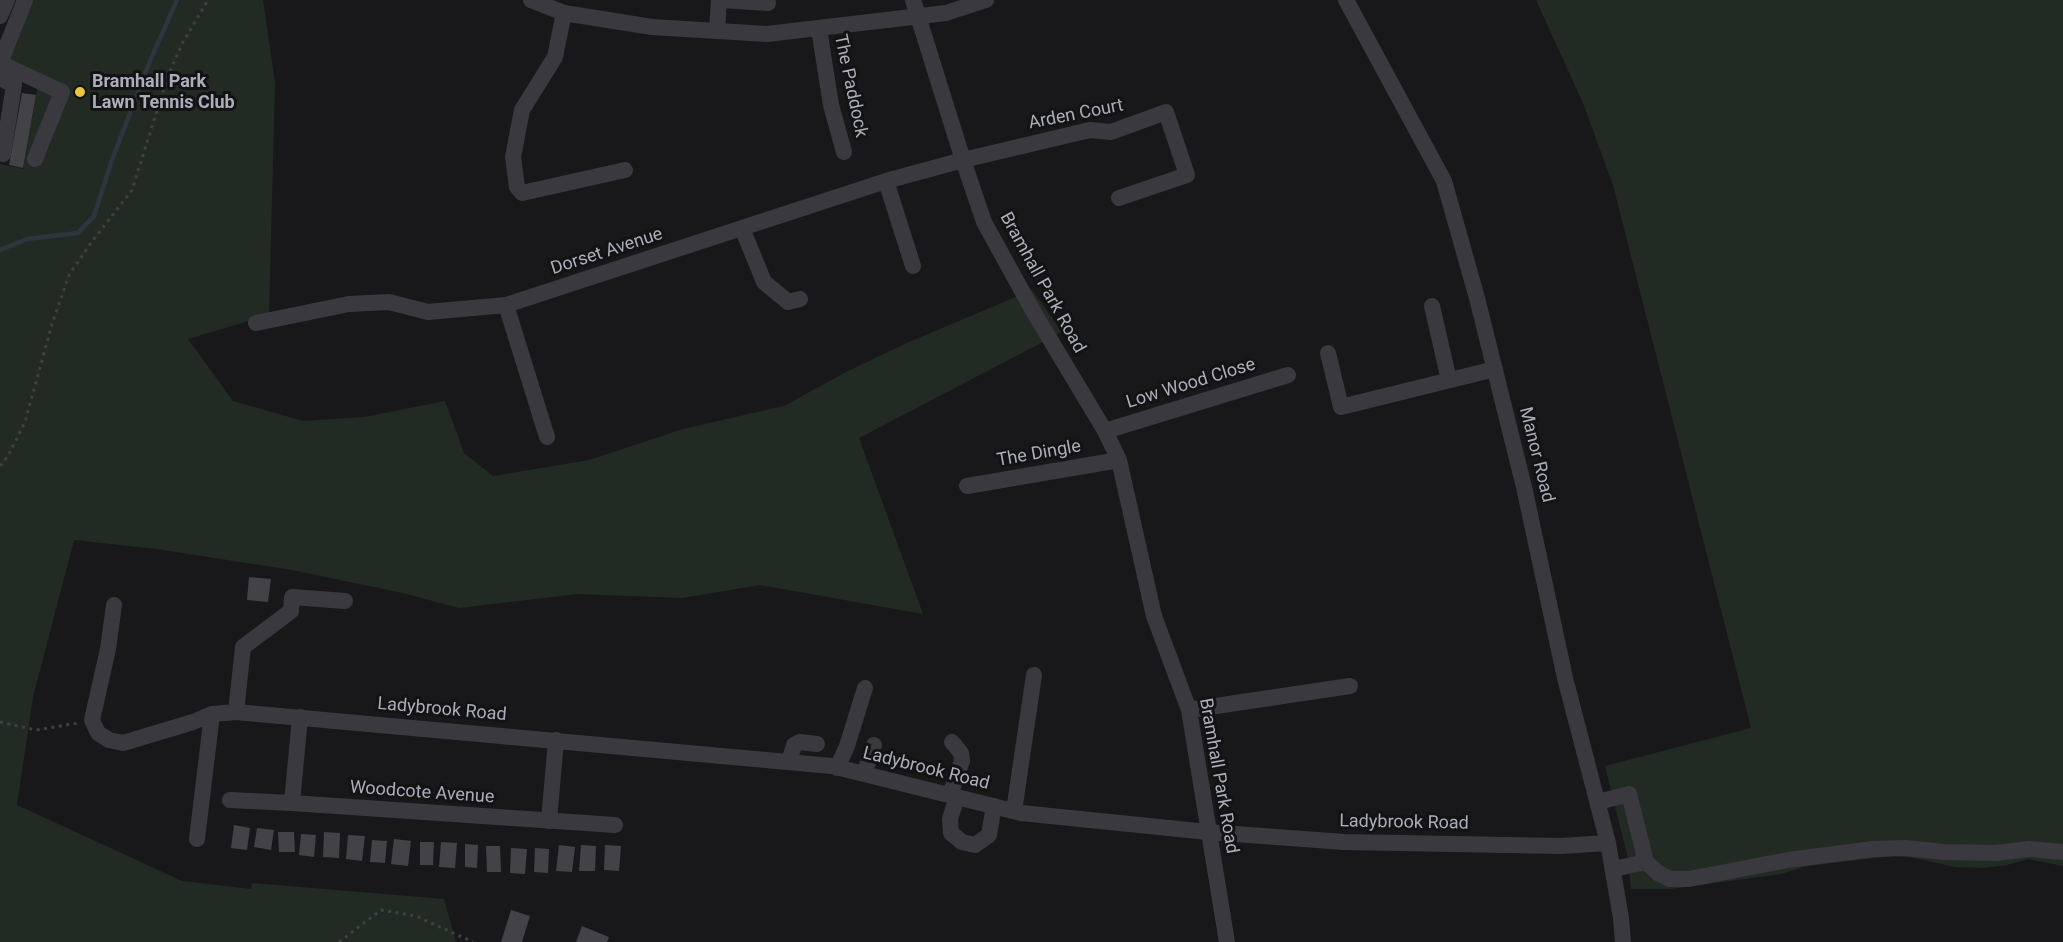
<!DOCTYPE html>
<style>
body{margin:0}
canvas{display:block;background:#18181a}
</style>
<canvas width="2063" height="942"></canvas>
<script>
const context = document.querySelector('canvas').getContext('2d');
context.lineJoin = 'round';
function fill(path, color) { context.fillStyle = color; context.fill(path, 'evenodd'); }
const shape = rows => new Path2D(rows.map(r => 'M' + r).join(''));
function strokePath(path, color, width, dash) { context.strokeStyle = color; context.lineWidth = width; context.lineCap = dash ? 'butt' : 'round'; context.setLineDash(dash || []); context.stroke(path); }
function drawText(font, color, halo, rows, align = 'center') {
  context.font = font + ' Roboto,sans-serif'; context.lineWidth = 6; context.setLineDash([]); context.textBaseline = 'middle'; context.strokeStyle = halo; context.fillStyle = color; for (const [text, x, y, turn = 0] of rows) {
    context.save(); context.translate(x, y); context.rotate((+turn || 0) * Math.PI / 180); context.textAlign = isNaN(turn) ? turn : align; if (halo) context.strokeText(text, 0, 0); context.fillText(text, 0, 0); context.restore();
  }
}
fill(shape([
 [21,0,263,0,275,83,269,315,188,339,233,401,303,421,364,417,445,401,464,453,493,476,589,460,683,429,784,406,848,371,907,343,1032,290,1062,332,859,438,923,614,760,585,682,598,577,594,459,608,403,593,292,570,157,549,74,540,33,697,17,805,182,881,251,889,252,883,444,899,456,942,0,942,0,164,23,169,38,84,0,69],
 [1536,0,2063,0,2063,866,2028,859,2007,865,1983,868,1955,867,1910,857,1893,856,1807,866,1781,874,1701,885,1670,889,1631,889,1628,858,1605,766,1751,728,1613,185,1583,103]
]), '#222a24');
strokePath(shape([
 [0,250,27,239,78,233,94,216,112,160,150,61,177,0]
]), '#2e353e', 4.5);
fill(shape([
 [22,93,36,95,23,168,9,165],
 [249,577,271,579,268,602,247,600],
 [234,825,250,828,247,850,231,848],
 [257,828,274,830,271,850,254,847],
 [278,832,294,832,295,852,279,852],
 [324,832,340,833,339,858,323,857],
 [301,834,316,835,314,857,299,855],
 [348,835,365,836,362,861,346,859],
 [394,839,411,841,408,866,391,864],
 [372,840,387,841,385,863,370,862],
 [420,842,434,842,433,865,420,865],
 [441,842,457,843,455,868,439,867],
 [465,844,478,845,477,868,465,867],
 [559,845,575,847,572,872,556,871],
 [581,845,596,846,595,871,579,871],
 [605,845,621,846,619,871,604,870],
 [486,846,500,846,501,872,487,872],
 [511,848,527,849,525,874,510,873],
 [535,848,549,849,548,873,534,872],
 [511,910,530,916,522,942,501,942],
 [582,926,609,937,607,942,576,942]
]), '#424247');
strokePath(shape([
 [0,466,8,456,25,422,52,324,69,275,91,243,132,190,168,76,183,42,208,0],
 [0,722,36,730,79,723],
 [339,942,381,910,416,916,473,942]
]), '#3f4046', 3, [3, 4.5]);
strokePath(shape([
 [531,0,564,13,652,27,767,34,946,13,986,0],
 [723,0,768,3,767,0],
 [913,0,963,160,984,222,1033,311,1105,431,1119,460,1154,616,1189,710,1227,942],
 [1346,0,1444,181,1477,298,1524,487,1565,678,1608,843,1621,918,1623,942],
 [564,13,555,57,522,110,513,157,517,187,522,193,625,170],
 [0,16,7,0],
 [819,29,831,105,844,152],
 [717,31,719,0],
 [0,63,62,92,35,159],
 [0,63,25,0],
 [0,78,14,85,3,154],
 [886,181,913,266],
 [742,228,764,282,788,302,800,299],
 [506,305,547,437],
 [1432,306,1449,380],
 [256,323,349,304,389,302,428,312,506,305,886,181,963,160,1090,130,1111,132,1166,112,1187,175,1119,198],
 [1328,353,1341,407,1495,369],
 [1105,431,1288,375],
 [967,486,1119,460],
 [114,605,108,649,92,720,98,733,109,740,123,743,193,722,212,714,236,712,832,766,1021,813,1208,832,1344,842,1561,846,1608,843],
 [1189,710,1350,686],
 [236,712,243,647,291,611,292,597,345,601],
 [300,717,292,803,615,825],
 [789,762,794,745,800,742,817,744],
 [837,768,847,746,865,688],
 [864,774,874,745],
 [950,795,962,761,961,753,952,742],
 [957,797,950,819,951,833,962,842,975,845,989,835,994,806],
 [230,800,292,803],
 [1598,802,1629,794,1646,862,1658,873,1670,879,1689,879,1788,860,1873,849,1905,848,1944,852,1996,853,2029,849,2063,852],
 [1014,811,1034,675],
 [549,821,556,740],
 [197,839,212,714],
 [1613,869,1646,862]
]), '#39393f', 16);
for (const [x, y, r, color] of [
 [80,92,6,"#ecc53d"]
]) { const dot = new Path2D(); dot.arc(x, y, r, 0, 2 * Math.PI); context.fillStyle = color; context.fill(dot); strokePath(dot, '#131315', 2); }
drawText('bold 18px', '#abadb9', '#131315', [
 ["Bramhall Park",92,82],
 ["Lawn Tennis Club",92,103]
], 'left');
drawText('18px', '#abadb9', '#131315', [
 ["The Paddock",850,86,78],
 ["Arden Court",1076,115,-11],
 ["Dorset Avenue",607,252,-18],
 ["Bramhall Park Road",1042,283,61],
 ["Low Wood Close",1191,384,-17],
 ["The Dingle",1039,454,-10],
 ["Manor Road",1536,455,76],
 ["Ladybrook Road",442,710,5],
 ["Ladybrook Road",926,769,14],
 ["Bramhall Park Road",1218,776,80],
 ["Woodcote Avenue",422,793,4],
 ["Ladybrook Road",1404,823,1]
]);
</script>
